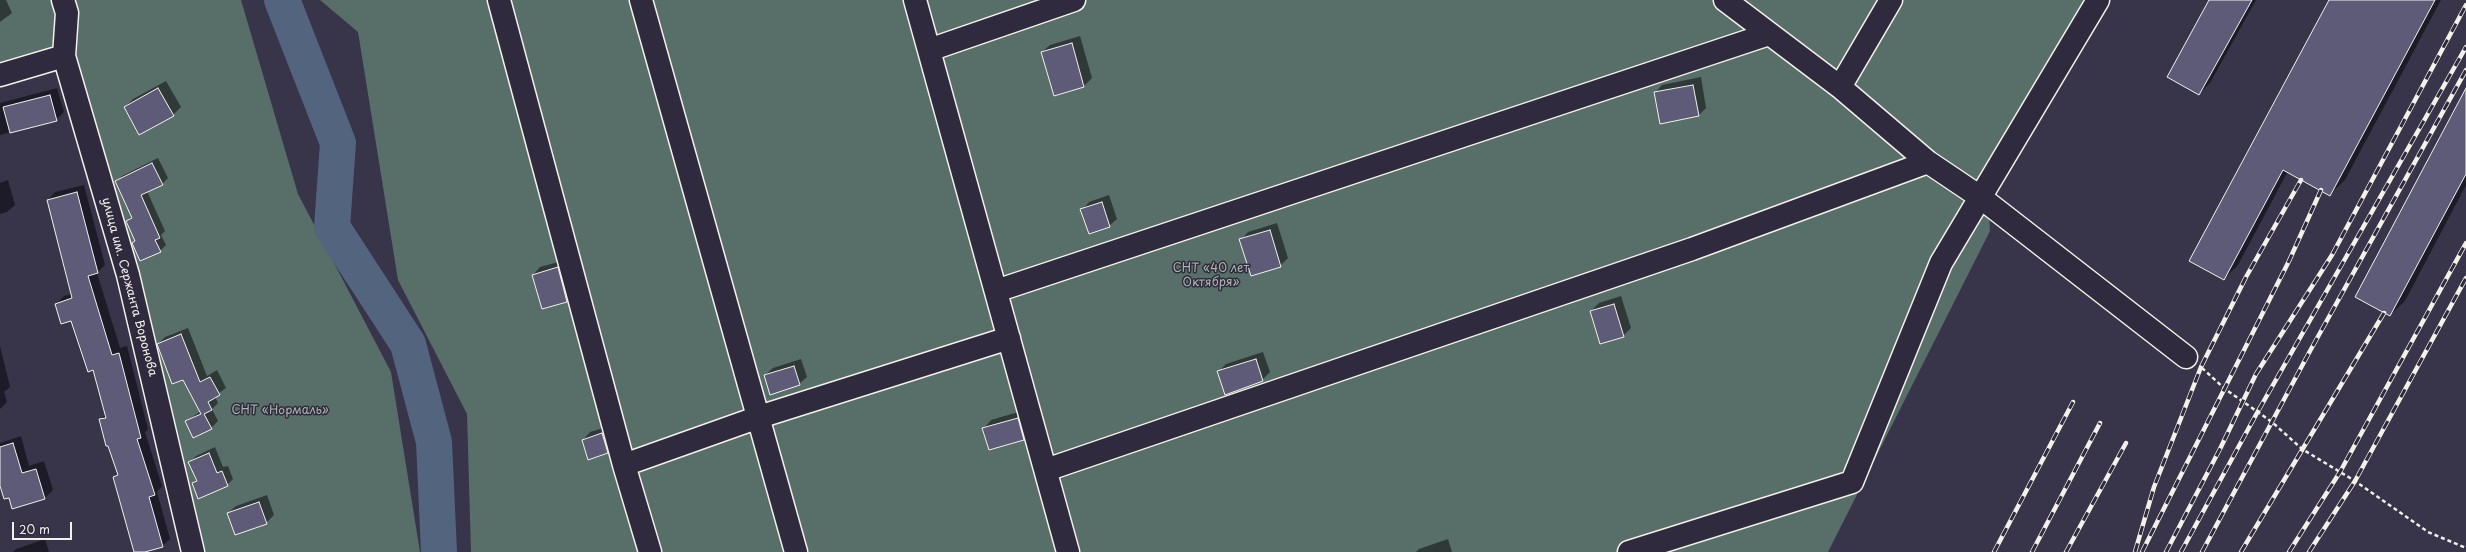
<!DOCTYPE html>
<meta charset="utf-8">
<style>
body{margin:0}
#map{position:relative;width:2466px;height:552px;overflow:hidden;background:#383449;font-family:"Playpen Sans",sans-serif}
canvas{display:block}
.scale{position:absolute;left:12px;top:522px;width:60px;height:18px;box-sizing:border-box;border:2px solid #f4f1e8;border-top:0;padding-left:5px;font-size:12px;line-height:14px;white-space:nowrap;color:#f4f1e8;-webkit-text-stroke:3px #2f2a3d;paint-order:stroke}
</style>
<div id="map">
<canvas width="2466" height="552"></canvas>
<div class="scale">20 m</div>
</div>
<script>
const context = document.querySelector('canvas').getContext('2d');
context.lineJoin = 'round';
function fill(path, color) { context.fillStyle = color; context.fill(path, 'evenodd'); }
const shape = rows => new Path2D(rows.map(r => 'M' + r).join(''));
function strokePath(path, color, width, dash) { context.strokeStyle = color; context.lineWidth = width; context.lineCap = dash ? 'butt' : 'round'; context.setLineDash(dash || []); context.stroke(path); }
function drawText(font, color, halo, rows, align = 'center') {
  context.font = font + ' "Playpen Sans",sans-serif'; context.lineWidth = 3; context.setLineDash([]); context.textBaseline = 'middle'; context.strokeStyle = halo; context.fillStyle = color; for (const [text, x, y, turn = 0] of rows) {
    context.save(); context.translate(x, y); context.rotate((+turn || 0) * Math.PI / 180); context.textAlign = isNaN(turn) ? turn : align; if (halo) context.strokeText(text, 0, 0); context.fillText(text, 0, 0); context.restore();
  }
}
fill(shape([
 [0,0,241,0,298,194,391,372,420,552,193,552,74,67,0,74],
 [320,0,2102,0,1988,195,1990,231,1828,552,471,552,467,414,398,280,358,32]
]), '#586e69');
fill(shape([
 [0,0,6,0,12,13,0,22],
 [2210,0,2256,0,2210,83,2199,94],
 [2330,0,2441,0,2345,180,2330,194,2288,171,2238,265,2224,279],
 [1080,36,1092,78,1084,86,1054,95,1042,52,1050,45],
 [1701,77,1706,108,1699,115,1655,93,1662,85],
 [166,81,181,107,173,115,125,107,133,99],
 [57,88,64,112,56,120,0,135,0,103],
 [2466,90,2466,185,2405,301,2390,315],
 [158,158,168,178,162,184,147,191,165,231,161,235,166,245,160,251,136,241,127,221,132,216,116,182,122,176],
 [8,180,15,205,7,212,0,214,0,183],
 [84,185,105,265,97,273,120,348,127,346,148,429,145,432,162,486,157,492,170,539,162,546,142,552,135,552,114,477,118,473,100,420,106,414,94,369,72,319,56,304,64,296,72,294,48,200,55,192],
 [1109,195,1117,219,1109,226,1082,210,1089,202],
 [1277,223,1288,258,1280,266,1241,240,1248,232],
 [566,260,574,294,567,301,533,275,540,267],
 [1621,296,1631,328,1623,336,1591,311,1599,303],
 [188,328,207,376,217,370,226,388,215,396,218,403,212,409,218,421,211,428,186,421,201,411,183,379,158,344,165,337],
 [0,346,10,387,4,392,7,402,0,409],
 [1263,352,1270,372,1262,380,1219,371,1226,364],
 [801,359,807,377,799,384,765,375,773,368],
 [1025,410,1031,431,1023,439,984,428,991,420],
 [610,426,615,445,607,453,583,440,590,432],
 [21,436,29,466,44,461,53,490,45,498,13,508,10,497,0,483,0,443],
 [215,447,223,467,228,466,233,479,227,485,193,484,197,479,190,462,196,456],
 [267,495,274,515,266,523,228,513,236,506],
 [45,539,49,552,13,552,16,549],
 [1448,539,1452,552,1416,552,1419,549]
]), '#0007');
strokePath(shape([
 [282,0,338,143,332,227,408,344,434,442,439,552]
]), '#53647e', 36);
const building = shape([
 [2209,0,2252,0,2199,95,2167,77,2209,0],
 [2329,0,2435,0,2330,196,2283,170,2224,280,2189,261,2329,0],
 [1072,43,1084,87,1054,96,1041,52,1072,43],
 [1693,85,1699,116,1660,124,1654,92,1693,85],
 [158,88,174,116,139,135,124,107,158,88],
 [2466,88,2466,174,2390,316,2355,297,2466,88],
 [50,95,57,121,10,133,3,107,50,95],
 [152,163,163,185,141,195,160,238,155,240,161,252,140,261,132,243,135,241,126,221,132,218,115,181,152,163],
 [77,192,98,273,88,276,112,355,119,353,141,438,137,439,155,495,149,497,163,547,145,552,134,552,113,477,118,475,108,446,106,446,99,419,106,418,93,370,88,372,71,321,61,324,55,304,72,298,47,200,77,192],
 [1102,202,1110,227,1089,234,1080,209,1102,202],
 [1270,230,1281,267,1251,276,1239,239,1270,230],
 [558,267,567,302,542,309,532,275,558,267],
 [1614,304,1624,337,1600,344,1590,311,1614,304],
 [181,334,200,382,210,377,220,395,208,402,212,410,204,414,212,429,193,438,185,421,201,414,183,380,172,384,157,344,181,334],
 [1256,359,1263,381,1225,395,1217,371,1256,359],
 [794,366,800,385,770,395,764,375,794,366],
 [1018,418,1024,440,989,450,982,428,1018,418],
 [602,433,608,453,588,460,582,440,602,433],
 [13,443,22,473,36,469,45,499,12,509,9,498,4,499,0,486,0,447,13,443],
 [209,453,217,473,222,471,228,486,198,499,192,483,197,481,188,462,209,453],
 [259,502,267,524,235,535,227,513,259,502]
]);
fill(building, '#5e5b78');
strokePath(building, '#f4f1e8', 1);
const minor = shape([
 [63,0,67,13,64,56,128,275,193,552],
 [499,0,624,465,650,552],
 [641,0,796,552],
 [915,0,1068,552],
 [1725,0,1840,87,1928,162,1980,197,2186,357],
 [929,50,1074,0],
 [0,75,64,56],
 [1840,87,1891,0],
 [996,291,1769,34],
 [624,465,759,417,1009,338],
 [1046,470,1692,249,1928,162],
 [1629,552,1852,482,1941,263,2098,0]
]);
strokePath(minor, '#f4f1e8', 25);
strokePath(shape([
 [2202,368,2225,389,2272,422,2302,449,2355,481,2428,532,2466,548]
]), '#f4f1e8', 2.5, [4, 3]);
strokePath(minor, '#2f2a3d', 22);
const rail = shape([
 [1994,552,2073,402],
 [2032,552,2100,423],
 [2066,552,2126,443],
 [2135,552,2154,487,2201,367,2246,277,2301,180],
 [2142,552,2289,261,2321,190],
 [2166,552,2220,449,2256,374,2332,255,2466,5],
 [2181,552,2257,413,2466,47],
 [2202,552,2310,351,2466,70],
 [2241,552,2384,313],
 [2289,552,2340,472,2466,243],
 [2309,552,2355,481,2466,278]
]);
strokePath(rail, '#f4f1e8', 4.5);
strokePath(rail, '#2f2a3d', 3, [9]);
drawText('12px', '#aeb6af', '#2f2a3d', [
 ["СНТ «40 лет",1211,269],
 ["Октября»",1211,283],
 ["СНТ «Нормаль»",280,411]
]);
drawText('12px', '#f4f1e8', '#2f2a3d', [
 ["улица им. Сержанта Воронова",129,287,75]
]);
</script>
